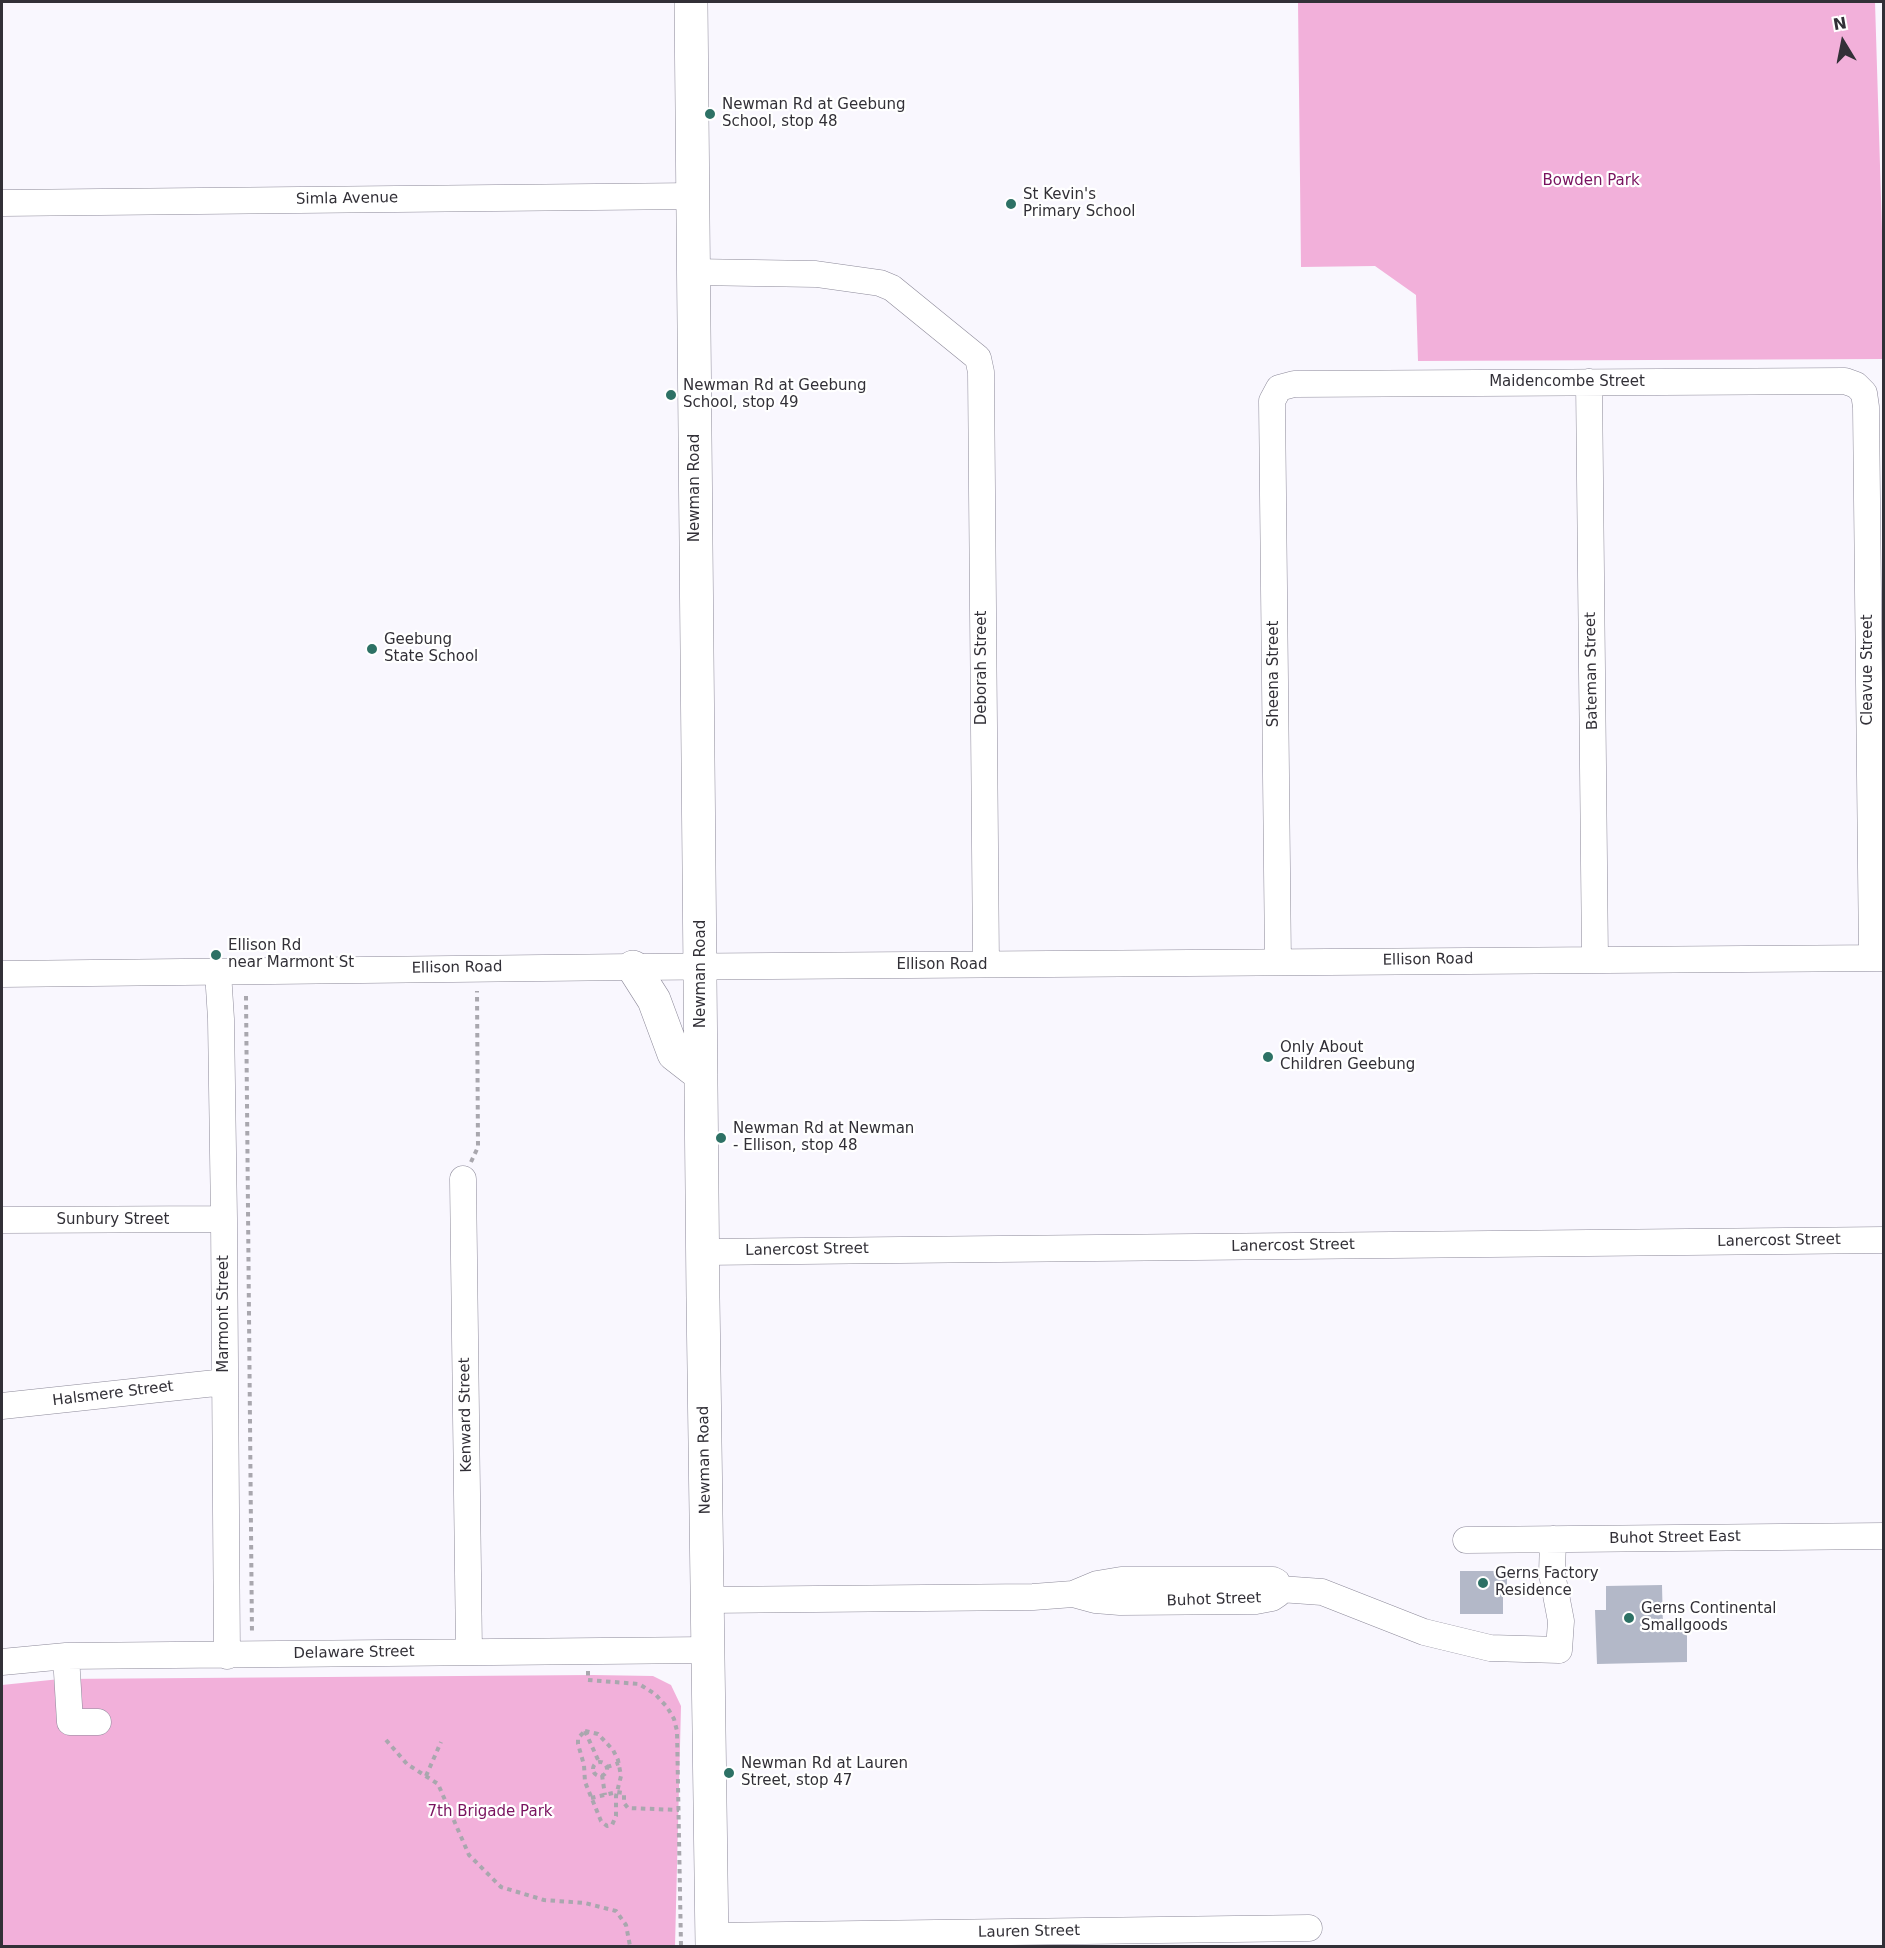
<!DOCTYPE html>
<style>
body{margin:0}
#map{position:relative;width:1885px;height:1948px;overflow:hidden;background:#f9f7fe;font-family:"DejaVu Sans",sans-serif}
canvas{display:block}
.frame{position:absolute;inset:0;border:3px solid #323037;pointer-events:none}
.north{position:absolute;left:1813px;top:12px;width:60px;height:60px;-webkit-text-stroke:4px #fff;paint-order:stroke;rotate:350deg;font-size:16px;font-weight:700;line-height:24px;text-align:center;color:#323037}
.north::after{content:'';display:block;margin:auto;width:21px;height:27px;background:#323037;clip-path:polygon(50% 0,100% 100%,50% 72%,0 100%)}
</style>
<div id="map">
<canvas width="1885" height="1948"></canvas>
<div class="frame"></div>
<div class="north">N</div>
</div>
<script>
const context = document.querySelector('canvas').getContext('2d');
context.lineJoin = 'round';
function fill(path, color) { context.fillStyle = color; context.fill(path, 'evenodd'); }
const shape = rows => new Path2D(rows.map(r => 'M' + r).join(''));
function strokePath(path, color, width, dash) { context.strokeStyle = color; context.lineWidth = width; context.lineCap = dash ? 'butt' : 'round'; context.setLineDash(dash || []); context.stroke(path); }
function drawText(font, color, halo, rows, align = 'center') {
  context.font = font + ' "DejaVu Sans",sans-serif'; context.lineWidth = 4.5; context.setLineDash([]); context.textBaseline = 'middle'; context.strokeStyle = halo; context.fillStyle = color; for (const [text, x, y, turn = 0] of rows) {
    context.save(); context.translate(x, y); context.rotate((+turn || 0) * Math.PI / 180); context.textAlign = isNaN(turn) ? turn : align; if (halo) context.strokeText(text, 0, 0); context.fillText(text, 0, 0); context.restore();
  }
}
fill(shape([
 [1298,2,1875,2,1883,264,1883,359,1418,361,1416,295,1375,266,1301,267],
 [593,1675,653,1676,671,1685,681,1706,675,1946,2,1946,2,1685,60,1679]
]), '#f2b0da');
fill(shape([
 [1460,1571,1507,1571,1507,1595,1503,1595,1503,1614,1460,1614],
 [1662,1585,1663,1627,1687,1626,1687,1662,1597,1664,1595,1610,1606,1610,1606,1586]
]), '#b3b8c8');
const minor = shape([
 [2,203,693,196],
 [693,272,816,274,880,283,892,288,978,358,981,372,986,964],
 [1589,382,1595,959],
 [1278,962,1272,401,1279,388,1294,384,1845,381,1856,385,1864,393,1866,407,1872,958],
 [218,972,221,1019,224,1219,227,1656],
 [2,974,633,967,1884,958],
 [463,1179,469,1651],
 [2,1220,224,1219],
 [703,1252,1884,1240],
 [2,1406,225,1382],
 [1466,1540,1884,1536],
 [1280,1589,1322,1592,1424,1632,1490,1648,1559,1650,1561,1621,1552,1574,1553,1539],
 [1073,1594,1095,1600,1120,1602,1256,1601,1272,1598,1278,1594,1280,1589],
 [707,1600,1033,1597,1073,1594,1097,1584,1121,1580,1273,1580,1277,1582,1280,1589],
 [66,1656,70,1722,98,1722],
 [2,1662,66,1656,707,1650],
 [712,1936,1309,1928]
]);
const major = shape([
 [691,2,703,1298,712,1946],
 [633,967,654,1000,674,1054,701,1075]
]);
strokePath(minor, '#8c8999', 27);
strokePath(major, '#8c8999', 34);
strokePath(shape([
 [246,996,252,1635],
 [471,1162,478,1147,477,991],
 [588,1671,588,1680,639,1684,655,1694,667,1707,674,1719,677,1731,681,1946],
 [585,1731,598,1734,613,1750,618,1760,621,1776,616,1796,616,1816,612,1825,607,1826,601,1821,585,1782,584,1765,578,1744,578,1738,585,1731],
 [585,1731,599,1762],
 [386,1740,407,1764,438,1784,469,1855,501,1887,544,1900,585,1903,616,1911,626,1925,630,1946],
 '593 1769a7 7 0 1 1 14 0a7 7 0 1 1-14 0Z',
 [607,1767,619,1763],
 [602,1775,605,1795],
 [426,1776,441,1742],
 [591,1798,617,1792,624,1793,624,1803,628,1808,679,1810]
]), '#a9a7ae', 4, [4.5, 4.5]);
strokePath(minor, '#fff', 26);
strokePath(major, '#fff', 33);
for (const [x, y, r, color] of [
 [710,114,6,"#2d7165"],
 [1011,204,6,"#2d7165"],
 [671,395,6,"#2d7165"],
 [372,649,6,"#2d7165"],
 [216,955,6,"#2d7165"],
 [1268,1057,6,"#2d7165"],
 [721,1138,6,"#2d7165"],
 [1483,1583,6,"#2d7165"],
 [1629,1618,6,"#2d7165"],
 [729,1773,6,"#2d7165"]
]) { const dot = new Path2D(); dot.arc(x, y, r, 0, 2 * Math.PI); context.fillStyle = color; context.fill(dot); strokePath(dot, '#fff', 2); }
drawText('15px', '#323037', '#fff', [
 ["Newman Rd at Geebung",722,105],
 ["School, stop 48",722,122],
 ["St Kevin's",1023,195],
 ["Primary School",1023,212],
 ["Newman Rd at Geebung",683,386],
 ["School, stop 49",683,403],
 ["Geebung",384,640],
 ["State School",384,657],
 ["Ellison Rd",228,946],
 ["near Marmont St",228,963],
 ["Only About",1280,1048],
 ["Children Geebung",1280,1065],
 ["Newman Rd at Newman",733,1129],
 ["- Ellison, stop 48",733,1146],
 ["Gerns Factory",1495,1574],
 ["Residence",1495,1591],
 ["Gerns Continental",1641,1609],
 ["Smallgoods",1641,1626],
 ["Newman Rd at Lauren",741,1764],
 ["Street, stop 47",741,1781]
], 'left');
drawText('15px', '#79125f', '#fff', [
 ["Bowden Park",1591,181],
 ["7th Brigade Park",490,1812]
]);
drawText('15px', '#323037', '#fff', [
 ["Simla Avenue",347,199,-1],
 ["Maidencombe Street",1567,382],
 ["Newman Road",695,488,-90],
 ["Deborah Street",982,668,-90],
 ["Cleavue Street",1868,670,-90],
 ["Bateman Street",1592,671,-91],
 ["Sheena Street",1274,674,-90],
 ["Ellison Road",1428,960,-1],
 ["Ellison Road",942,965],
 ["Ellison Road",457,968,-1],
 ["Newman Road",701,974,-90],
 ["Sunbury Street",113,1220],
 ["Lanercost Street",1779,1241,-1],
 ["Lanercost Street",1293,1246,-1],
 ["Lanercost Street",807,1250,-1],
 ["Marmont Street",224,1314,-90],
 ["Halsmere Street",113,1394,-7],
 ["Kenward Street",466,1415,-91],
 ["Newman Road",705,1460,-91],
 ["Buhot Street East",1675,1538,-1],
 ["Buhot Street",1214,1600,-2],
 ["Delaware Street",354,1653,-1],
 ["Lauren Street",1029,1932,-1]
]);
</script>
